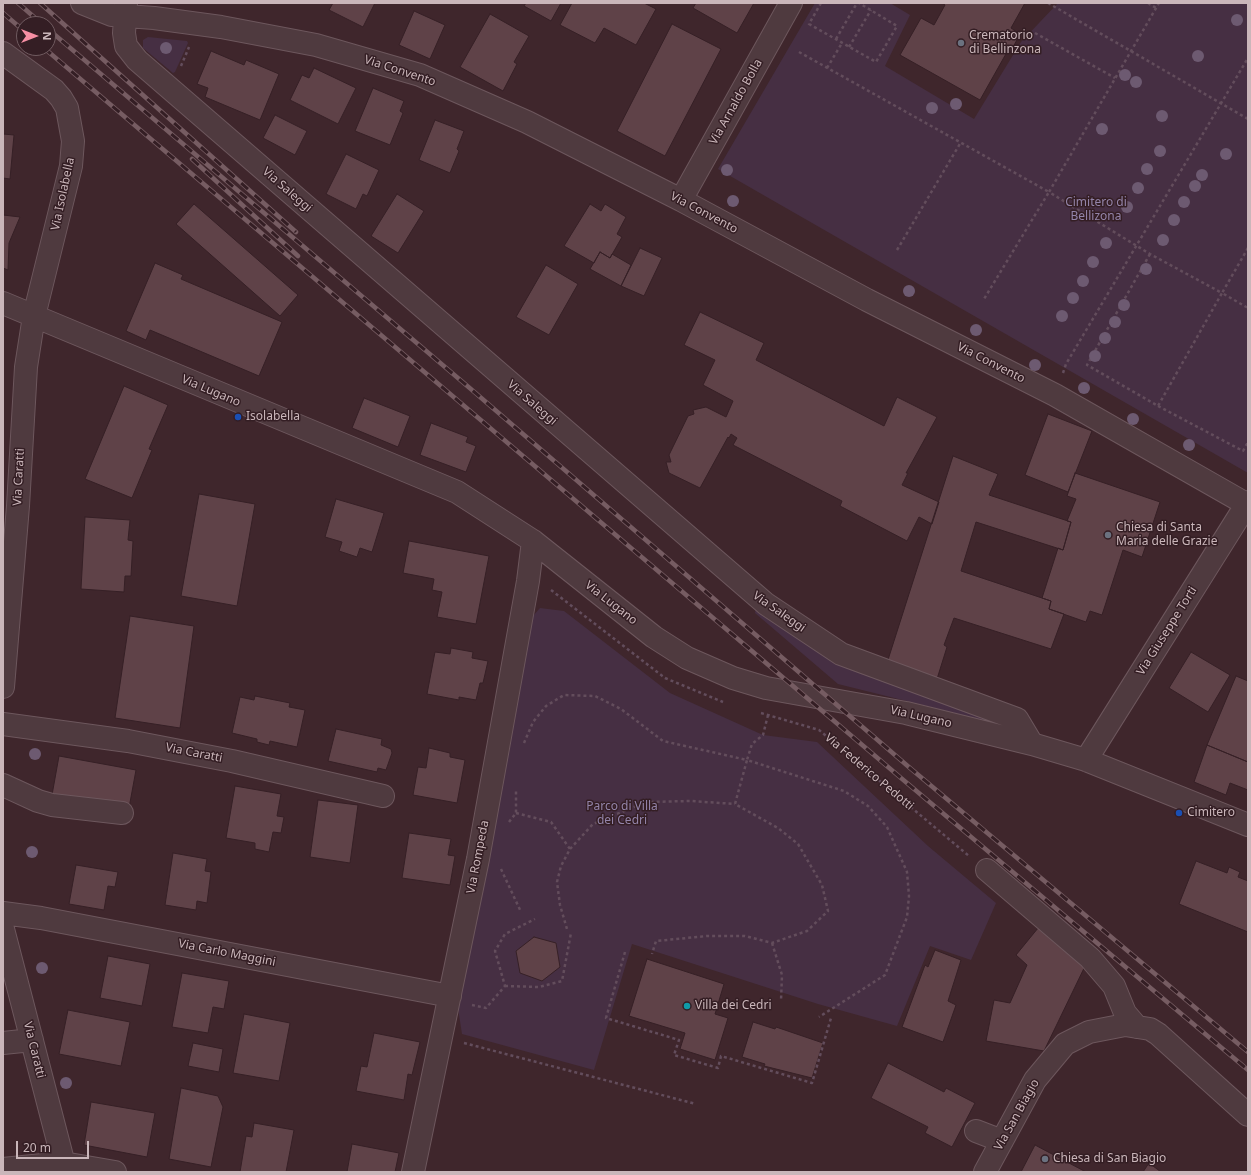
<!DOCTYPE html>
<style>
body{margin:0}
#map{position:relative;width:1251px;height:1175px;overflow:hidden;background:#3f262c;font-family:"Noto Sans",sans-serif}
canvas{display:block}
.frame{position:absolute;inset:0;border:4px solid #cab6ba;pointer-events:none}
.north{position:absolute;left:16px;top:16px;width:40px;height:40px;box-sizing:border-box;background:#341e24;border:1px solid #705b60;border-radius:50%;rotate:90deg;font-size:11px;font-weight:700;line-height:16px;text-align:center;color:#cab6ba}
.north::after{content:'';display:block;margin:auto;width:14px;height:18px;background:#f68fa4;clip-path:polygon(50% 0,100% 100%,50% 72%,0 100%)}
.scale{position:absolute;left:16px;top:1141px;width:73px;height:18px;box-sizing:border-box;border:2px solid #cab6ba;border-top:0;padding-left:5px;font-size:12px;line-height:14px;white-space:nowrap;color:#cab6ba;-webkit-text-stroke:3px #341e24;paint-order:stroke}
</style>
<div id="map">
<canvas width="1251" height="1175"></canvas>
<div class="frame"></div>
<div class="north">N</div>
<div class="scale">20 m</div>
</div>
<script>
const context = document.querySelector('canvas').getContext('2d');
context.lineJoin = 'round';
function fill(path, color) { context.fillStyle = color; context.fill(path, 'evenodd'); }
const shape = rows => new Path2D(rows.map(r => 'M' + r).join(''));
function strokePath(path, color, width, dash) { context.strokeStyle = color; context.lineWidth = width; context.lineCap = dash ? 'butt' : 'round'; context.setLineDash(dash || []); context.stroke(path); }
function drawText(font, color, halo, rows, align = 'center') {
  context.font = font + ' "Noto Sans",sans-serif'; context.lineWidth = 3; context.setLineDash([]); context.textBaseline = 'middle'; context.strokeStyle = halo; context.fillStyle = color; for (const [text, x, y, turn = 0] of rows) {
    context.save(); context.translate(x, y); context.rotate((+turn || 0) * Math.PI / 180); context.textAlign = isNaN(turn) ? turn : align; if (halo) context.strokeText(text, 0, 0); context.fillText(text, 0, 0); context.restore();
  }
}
fill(shape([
 [815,3,890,3,910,15,885,66,974,119,1021,42,1058,3,1248,3,1248,473,718,169],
 [148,37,187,41,188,43,175,72,173,73,143,48,143,40],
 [540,608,564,611,670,693,763,735,817,742,928,846,996,903,971,960,930,946,897,1026,818,1004,632,944,594,1070,462,1034,457,1002,526,624],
 [756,608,1015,728,838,684,755,613]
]), '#462f43');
const building = shape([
 [333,3,375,3,363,27,329,10,333,3],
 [526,3,561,3,551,21,524,6,526,3],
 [572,3,644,3,656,9,636,45,604,28,595,43,560,25,572,3],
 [696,3,754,3,737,33,693,8,696,3],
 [942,3,1025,3,1011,28,1020,34,1010,53,1007,52,980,100,900,55,921,18,934,25,945,5,942,3],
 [414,11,445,25,430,59,399,45,414,11],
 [490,14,529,36,514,62,517,64,503,91,460,67,490,14],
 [672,24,721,49,665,156,617,131,672,24],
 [211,51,244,65,246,60,279,74,260,120,205,97,208,88,197,84,211,51],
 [314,68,356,88,338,124,290,100,302,75,309,78,314,68],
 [373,88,404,101,400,111,403,113,390,145,355,131,373,88],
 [275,115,307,131,295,155,263,138,275,115],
 [435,120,464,131,457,149,459,151,450,173,419,160,435,120],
 [3,134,14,135,10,179,3,178,3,134],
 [346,154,379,170,367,196,363,194,356,209,326,194,346,154],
 [397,194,424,211,398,253,371,236,397,194],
 [194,204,298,295,280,316,176,224,194,204],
 [590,204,601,211,605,204,626,217,617,234,622,237,610,258,600,252,594,263,564,246,590,204],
 [3,215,20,217,9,243,8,270,3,268,3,215],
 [640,248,662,258,644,296,621,286,640,248],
 [600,252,610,258,612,254,631,265,621,286,590,269,600,252],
 [155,263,183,275,181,279,282,322,259,376,150,330,146,340,126,331,155,263],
 [546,265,578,284,549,335,516,317,546,265],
 [700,312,764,343,756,360,884,426,897,397,937,417,906,473,908,473,902,485,939,502,932,524,919,517,907,541,840,506,842,501,733,445,737,438,731,434,729,438,728,437,700,488,669,473,666,462,671,462,669,455,688,416,694,414,693,410,706,407,726,417,733,401,703,385,715,360,684,345,700,312],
 [124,386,168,405,149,449,152,450,132,498,85,479,124,386],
 [364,398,410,416,398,447,352,428,364,398],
 [1048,414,1092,431,1068,492,1025,475,1048,414],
 [431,423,468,437,466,442,476,446,466,472,420,455,431,423],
 [953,456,998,474,989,495,1071,522,1063,550,976,522,961,571,1051,601,1049,609,1064,614,1051,649,954,618,944,645,947,647,937,679,886,666,953,456],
 [1075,473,1160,502,1142,557,1123,550,1102,615,1090,611,1086,622,1049,609,1051,601,1042,598,1058,548,1063,550,1071,522,1067,521,1076,499,1067,496,1075,473],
 [199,494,255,504,237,606,181,596,199,494],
 [336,499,384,513,372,552,360,548,357,557,339,551,342,542,325,537,336,499],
 [85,517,130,520,128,540,133,541,131,576,125,576,124,592,81,589,85,517],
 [409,541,489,556,476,624,437,617,442,592,432,590,434,579,403,573,409,541],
 [130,616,194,626,180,728,115,718,130,616],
 [451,648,473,652,472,658,488,661,483,683,480,683,476,700,459,697,459,700,427,694,435,652,450,654,451,648],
 [1191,652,1230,675,1208,712,1169,688,1191,652],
 [1236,676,1248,681,1248,762,1207,745,1236,676],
 [255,696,290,703,289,707,305,710,297,747,270,741,269,745,257,742,257,739,232,733,240,697,254,700,255,696],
 [336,729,382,739,381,745,391,749,392,753,386,770,378,768,377,772,328,761,336,729],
 [1207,745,1248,762,1248,790,1230,783,1226,795,1194,782,1207,745],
 [429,748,450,753,450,757,465,760,457,803,413,795,418,767,426,768,429,748],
 [59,756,136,770,129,808,52,795,59,756],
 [235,786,281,794,277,816,284,817,281,833,273,832,269,852,255,849,255,843,226,838,235,786],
 [318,800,358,805,350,863,310,857,318,800],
 [409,833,451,839,448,855,455,856,450,885,402,878,409,833],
 [173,853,207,859,205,871,211,872,207,903,197,901,196,910,165,905,173,853],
 [1196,861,1227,873,1229,867,1240,872,1238,877,1248,881,1248,932,1179,904,1196,861],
 [76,865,118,872,115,887,108,886,104,910,69,904,76,865],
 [1043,922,1088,960,1044,1051,986,1041,994,1000,1010,1003,1027,965,1016,955,1043,922],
 [534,937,556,943,560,967,542,981,520,973,516,951,534,937],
 [935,950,961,960,948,1001,956,1005,943,1042,902,1027,925,965,928,967,935,950],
 [108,956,150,964,142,1006,100,998,108,956],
 [647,959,724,984,715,1014,728,1018,715,1060,680,1049,685,1033,629,1016,647,959],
 [182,973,229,981,224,1009,213,1007,208,1033,172,1027,182,973],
 [68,1010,130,1022,121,1066,59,1054,68,1010],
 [244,1014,290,1023,279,1081,233,1073,244,1014],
 [753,1022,775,1029,776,1027,823,1043,812,1078,764,1066,765,1064,742,1057,753,1022],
 [374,1033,420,1042,412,1075,408,1074,404,1100,356,1091,361,1066,367,1067,374,1033],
 [193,1043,223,1049,219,1072,188,1066,193,1043],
 [888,1063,944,1092,946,1088,975,1103,952,1147,925,1133,928,1127,871,1098,888,1063],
 [181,1088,218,1096,223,1107,211,1167,169,1159,181,1088],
 [91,1102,155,1113,147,1157,84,1145,91,1102],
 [254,1123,294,1130,286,1172,240,1172,246,1136,252,1137,254,1123],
 [352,1144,399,1153,395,1172,347,1172,352,1144],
 [1035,1145,1086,1172,1021,1172,1035,1145],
 [1149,1163,1161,1172,1143,1172,1149,1163]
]);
fill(building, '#5f4248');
strokePath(building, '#362026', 1);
const minor = shape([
 [82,3,112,15,154,18,221,27,316,45,420,75,527,122,681,200,867,300,1055,395,1248,505],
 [126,3,124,33,126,46,137,60,766,604,841,654,1017,719,1032,744],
 [3,53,54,90,61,98,67,108,73,141,71,166,34,316,26,367,18,506,3,687],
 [681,200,791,3],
 [3,303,457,492,533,541,654,637,687,658,733,678,766,688,906,713,1032,744,1086,760,1248,825],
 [3,724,128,741,232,761,383,796],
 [1086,760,1248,502],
 [3,785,38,801,52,805,122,813],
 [987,870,1090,958,1114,986,1125,1013,1137,1027],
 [3,913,41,918,450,996],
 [3,929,66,1172],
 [3,1043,32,1040],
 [976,1131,1002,1141],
 [3,1169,63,1163,115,1172],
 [413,1172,478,859,528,581,533,541],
 [985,1172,1035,1080,1065,1044,1089,1032,1125,1025,1150,1029,1158,1034,1248,1115]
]);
strokePath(minor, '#6d575d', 24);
strokePath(shape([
 [821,3,809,24,876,62,897,26,859,3],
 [1048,3,1248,119],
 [1148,3,1156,8],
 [1035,33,1115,78],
 [836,39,857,3],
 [849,47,871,10],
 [799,52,1049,192,984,299],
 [181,66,189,47],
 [827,68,842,43],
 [1248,248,1222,293,1248,308],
 [897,250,961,142],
 [1150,254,1087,365,1158,406,1222,293,1150,254,1049,192,1159,3],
 [1063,373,1066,364,1248,58],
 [1158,406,1243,451,1248,442],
 [551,590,665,678,723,702],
 [761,713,819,730,969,856],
 [768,715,763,735,752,744,747,760,844,791,868,806,887,827,907,872,909,896,907,917,885,975,819,1017],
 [524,743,533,722,546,706,564,695,595,696,621,709,663,741,747,760,735,804,778,828,798,844,822,885,828,911,807,931,772,943,745,936,707,936,656,941,652,954],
 [516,813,551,822,570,849,561,866,557,882,560,905,567,929],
 [509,822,516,813,516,789],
 [570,849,593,824,646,802,691,801,735,804],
 [501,869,521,912],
 [772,943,782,975,781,1001],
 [625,952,606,1018,679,1040,674,1055,718,1068,721,1056,812,1083,831,1018],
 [505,986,539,987,562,981,571,933],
 [472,1005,486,1008,505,986,495,951,505,934,535,919],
 [464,1043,696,1104]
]), '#634d5c', 2.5, [3, 3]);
strokePath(minor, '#4f3a3f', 22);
const rail = shape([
 [18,3,42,24],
 [40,3,296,232],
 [3,13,24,31],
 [48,29,472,390,910,768,1248,1052],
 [44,48,901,778,1248,1070],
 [192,159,298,256]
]);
strokePath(rail, '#765c62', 4.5);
strokePath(rail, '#341e24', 3, [9]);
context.fillStyle = '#6d5a71';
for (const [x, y] of [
 [1237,20],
 [166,48],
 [1198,56],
 [1125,75],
 [1136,82],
 [956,104],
 [932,108],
 [1162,116],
 [1102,129],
 [1160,151],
 [1226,154],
 [1147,169],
 [727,170],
 [1202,175],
 [1195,186],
 [1138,188],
 [733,201],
 [1184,202],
 [1127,207],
 [1174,220],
 [1163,240],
 [1106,243],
 [1093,262],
 [1146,269],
 [1083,281],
 [909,291],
 [1073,298],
 [1124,305],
 [1062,316],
 [1115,322],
 [976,330],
 [1105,338],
 [1095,356],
 [1035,365],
 [1084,388],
 [1133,419],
 [1189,445],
 [35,754],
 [32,852],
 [42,968],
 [66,1083]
]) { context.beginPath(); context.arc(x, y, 6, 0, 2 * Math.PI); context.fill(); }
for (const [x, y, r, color] of [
 [961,43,4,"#6b7280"],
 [238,417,4,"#1a4fb4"],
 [1108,535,4,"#6b7280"],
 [1179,813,4,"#1a4fb4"],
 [687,1006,4,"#0f9aa8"],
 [1045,1159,4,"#6b7280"]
]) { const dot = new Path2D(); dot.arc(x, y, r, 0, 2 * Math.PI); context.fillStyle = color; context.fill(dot); strokePath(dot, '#341e24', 1.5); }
drawText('12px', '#cab6ba', '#341e24', [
 ["Crematorio",969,36],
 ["di Bellinzona",969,50],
 ["Isolabella",246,417],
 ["Chiesa di Santa",1116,528],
 ["Maria delle Grazie",1116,542],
 ["Cimitero",1187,813],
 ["Villa dei Cedri",695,1006],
 ["Chiesa di San Biagio",1053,1159]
], 'left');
drawText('12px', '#cab6ba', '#341e24', [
 ["Via Convento",400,71,18],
 ["Via Arnaldo Bolla",736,102,-61],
 ["Via Saleggi",287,190,41],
 ["Via Isolabella",63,194,-78],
 ["Via Convento",704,213,28],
 ["Via Convento",991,363,27],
 ["Via Lugano",211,391,23],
 ["Via Saleggi",532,403,41],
 ["Via Caratti",19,477,-87],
 ["Via Lugano",611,603,38],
 ["Via Saleggi",779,612,35],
 ["Via Giuseppe Torti",1167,631,-58],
 ["Via Lugano",921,717,13],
 ["Via Caratti",194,753,11],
 ["Via Federico Pedotti",869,772,40],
 ["Via Rompeda",478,857,-79],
 ["Via Carlo Maggini",227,953,11],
 ["Via Caratti",34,1050,76],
 ["Via San Biagio",1017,1115,-61]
]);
drawText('12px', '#9384a9', '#341e24', [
 ["Cimitero di",1096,203],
 ["Bellizona",1096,217],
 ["Parco di Villa",622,807],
 ["dei Cedri",622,821]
]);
</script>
